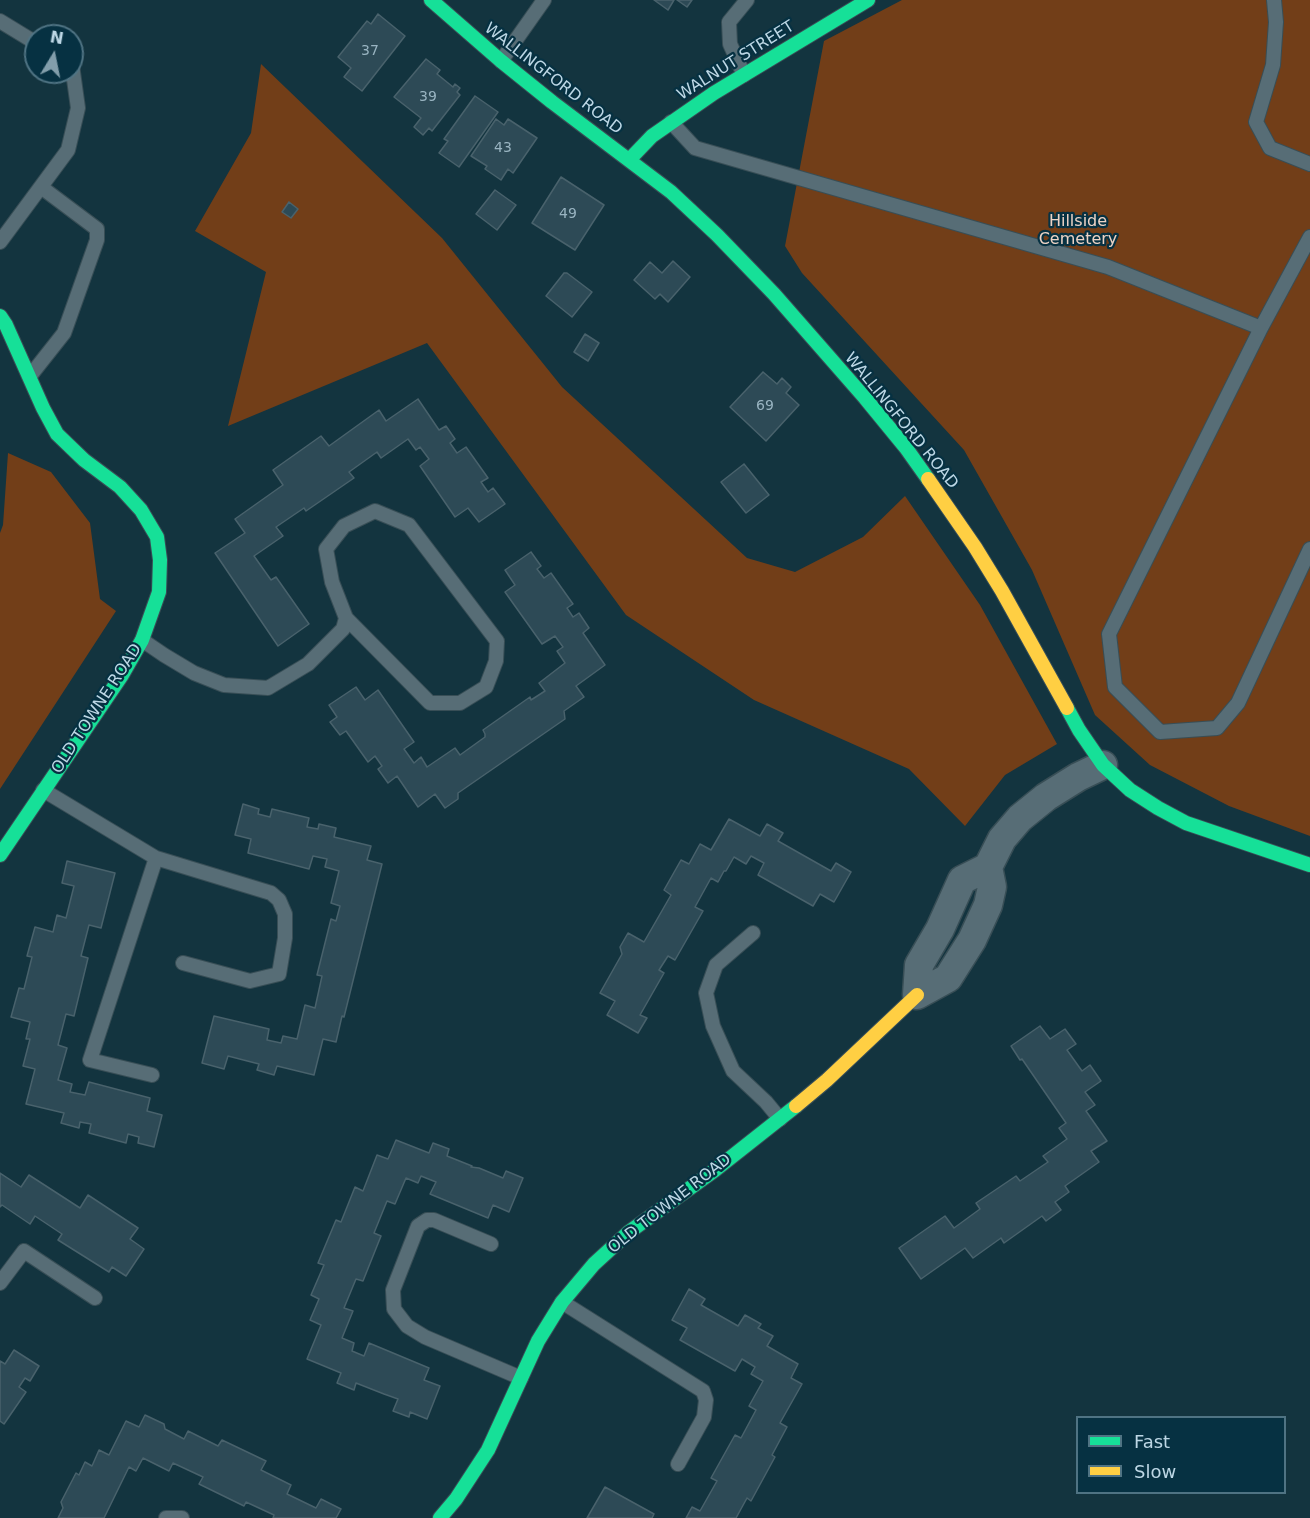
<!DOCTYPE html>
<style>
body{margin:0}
#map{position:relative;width:1310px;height:1518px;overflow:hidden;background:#13343f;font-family:"DejaVu Sans",sans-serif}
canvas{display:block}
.legend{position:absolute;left:1076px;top:1416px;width:210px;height:78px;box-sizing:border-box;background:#063142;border:2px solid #4f7383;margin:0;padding:8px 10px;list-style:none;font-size:18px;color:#bdd7e5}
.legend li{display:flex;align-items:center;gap:12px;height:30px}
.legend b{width:30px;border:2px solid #4f7383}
.north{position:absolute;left:24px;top:24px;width:60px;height:60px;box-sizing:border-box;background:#063142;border:2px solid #4f7383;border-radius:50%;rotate:10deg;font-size:16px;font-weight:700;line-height:24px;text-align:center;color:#bdd7e5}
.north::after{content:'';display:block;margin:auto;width:21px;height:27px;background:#829eab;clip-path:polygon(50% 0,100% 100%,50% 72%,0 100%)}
</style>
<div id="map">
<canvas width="1310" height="1518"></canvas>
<ul class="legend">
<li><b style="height:8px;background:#16e098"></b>Fast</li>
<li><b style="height:8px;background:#ffcf43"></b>Slow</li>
</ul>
<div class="north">N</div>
</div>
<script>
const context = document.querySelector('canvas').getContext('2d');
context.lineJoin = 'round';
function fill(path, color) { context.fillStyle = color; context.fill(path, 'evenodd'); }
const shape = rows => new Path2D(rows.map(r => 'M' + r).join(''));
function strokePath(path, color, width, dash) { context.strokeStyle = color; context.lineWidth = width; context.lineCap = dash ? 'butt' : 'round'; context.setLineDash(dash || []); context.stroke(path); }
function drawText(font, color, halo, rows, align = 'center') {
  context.font = font + ' "DejaVu Sans",sans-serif'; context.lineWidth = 4.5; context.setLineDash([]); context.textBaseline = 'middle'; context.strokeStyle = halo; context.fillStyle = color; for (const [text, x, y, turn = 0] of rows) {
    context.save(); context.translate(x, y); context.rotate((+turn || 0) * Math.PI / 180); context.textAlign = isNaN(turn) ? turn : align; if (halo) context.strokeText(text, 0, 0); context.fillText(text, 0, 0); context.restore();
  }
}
fill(shape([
 [902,0,1310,0,1310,836,1229,806,1150,765,1095,715,1032,570,964,450,802,273,785,246,824,41],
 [261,64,442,238,562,387,747,558,795,572,863,537,905,496,980,605,1057,744,1005,775,965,826,909,769,754,700,626,615,427,343,228,426,266,272,195,231,251,133],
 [8,453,51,472,90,523,100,599,116,611,0,789,0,533,3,525]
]), '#723e18');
const building = shape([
 [654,0,674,0,668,10,654,0],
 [677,0,692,0,687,7,677,0],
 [378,14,405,36,362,91,344,77,351,68,338,57,367,21,371,24,378,14],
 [426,59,440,70,437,74,453,87,455,84,460,88,457,92,460,95,432,131,429,128,423,135,414,127,421,118,394,97,426,59],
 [475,96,498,112,459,167,439,153,448,141,444,139,475,96],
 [496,119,504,125,508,119,537,138,513,173,508,169,501,180,485,169,487,166,471,156,496,119],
 [561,177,604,205,575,250,532,223,561,177],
 [495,190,516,205,497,230,476,214,495,190],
 [289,202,298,209,291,218,282,212,289,202],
 [673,261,690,277,668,302,660,294,655,299,634,280,650,262,662,273,673,261],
 [564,273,567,273,592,292,572,317,546,296,564,273],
 [585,334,599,343,588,361,574,352,585,334],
 [763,372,777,384,782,378,791,387,786,393,799,405,766,441,730,407,763,372],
 [418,399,439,430,446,426,455,439,450,443,457,453,466,447,488,478,481,482,488,492,493,488,505,504,479,522,468,508,455,517,420,466,429,459,420,447,416,450,408,439,381,458,377,452,349,472,354,478,306,511,304,508,276,527,283,536,254,556,271,580,276,577,309,624,278,646,215,553,245,533,235,519,283,485,273,470,321,436,329,446,379,410,386,421,418,399],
 [744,464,769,495,746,513,721,482,744,464],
 [531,552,541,566,537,569,544,578,551,573,573,604,567,608,573,617,579,613,589,628,583,633,605,665,576,686,584,697,564,711,565,719,458,793,458,799,445,808,435,794,418,807,397,776,388,783,378,769,382,766,375,756,368,762,346,731,340,735,330,722,337,717,329,705,356,687,365,700,378,690,414,742,404,749,414,763,421,757,427,767,455,748,460,755,485,737,485,734,483,730,530,697,531,700,545,691,539,683,565,663,557,651,563,647,555,636,542,644,505,592,515,585,505,570,531,552],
 [243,804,259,809,258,814,270,817,272,809,309,818,307,827,318,829,319,824,336,828,334,837,371,846,367,860,382,864,344,1017,342,1016,336,1042,323,1039,314,1075,277,1066,274,1075,257,1070,259,1064,228,1056,224,1069,202,1063,214,1016,269,1029,267,1040,281,1043,283,1036,297,1039,305,1005,315,1008,322,976,317,975,331,919,336,921,340,906,331,903,339,871,325,867,327,859,313,856,309,869,248,853,251,839,235,835,243,804],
 [729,819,760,836,767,824,783,833,778,841,831,871,836,863,851,872,834,902,820,894,813,906,758,875,764,863,751,856,746,864,734,857,726,871,724,871,718,882,711,878,695,907,703,911,675,960,668,956,659,970,664,973,640,1015,647,1018,638,1033,607,1015,615,1001,600,993,622,954,620,947,628,933,644,942,671,895,664,890,681,860,689,864,700,844,711,850,729,819],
 [67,861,115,873,101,928,89,925,81,956,88,958,74,1016,66,1014,58,1045,67,1048,58,1080,72,1084,70,1092,85,1095,89,1082,150,1098,147,1111,162,1115,154,1147,138,1143,139,1137,128,1134,126,1143,89,1133,91,1124,80,1122,79,1128,61,1123,64,1113,26,1104,35,1069,23,1066,30,1039,26,1039,30,1022,11,1017,19,988,24,989,32,957,27,956,35,927,53,932,57,915,66,918,74,886,62,883,67,861],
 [1040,1026,1050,1039,1065,1029,1076,1044,1067,1050,1082,1071,1090,1065,1101,1081,1085,1092,1095,1105,1086,1111,1107,1141,1091,1151,1099,1162,1065,1186,1069,1192,1055,1202,1061,1210,1046,1221,1042,1216,1004,1243,1001,1238,973,1258,965,1248,921,1279,899,1248,945,1216,954,1228,980,1209,976,1203,1016,1176,1020,1181,1048,1162,1043,1156,1067,1139,1059,1128,1066,1123,1022,1059,1020,1060,1011,1046,1040,1026],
 [396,1140,429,1153,433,1143,449,1149,447,1156,472,1166,471,1167,479,1168,503,1178,506,1171,523,1178,509,1212,493,1205,488,1218,430,1194,436,1182,421,1176,418,1183,406,1178,395,1204,387,1201,374,1233,381,1236,363,1281,356,1279,344,1308,353,1311,342,1338,354,1343,352,1351,364,1356,369,1343,429,1368,424,1380,440,1386,427,1419,410,1412,409,1417,393,1411,398,1399,384,1394,356,1383,354,1390,337,1383,341,1373,307,1359,321,1325,310,1320,319,1299,311,1295,324,1265,318,1263,336,1220,341,1222,355,1187,363,1191,377,1155,388,1159,396,1140],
 [0,1173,21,1187,29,1175,80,1208,88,1195,138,1228,130,1239,144,1249,126,1276,112,1267,109,1272,58,1240,62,1234,35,1216,30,1224,2,1205,0,1207,0,1173],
 [689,1289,705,1299,701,1305,738,1326,745,1315,761,1324,758,1328,773,1336,767,1346,798,1364,791,1378,802,1384,780,1423,787,1427,772,1455,775,1457,751,1501,747,1498,736,1518,686,1518,692,1507,700,1511,717,1481,711,1478,735,1435,741,1438,756,1410,749,1406,763,1381,751,1374,755,1367,742,1359,735,1371,680,1340,687,1328,672,1320,689,1289],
 [14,1350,39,1366,30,1381,25,1378,19,1387,26,1392,4,1424,0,1421,0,1361,5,1364,14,1350],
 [145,1415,164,1424,165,1429,184,1439,188,1431,218,1446,222,1440,266,1461,261,1470,291,1485,287,1494,316,1508,321,1499,341,1509,336,1518,273,1518,274,1515,246,1502,244,1506,199,1484,203,1477,173,1463,169,1471,143,1458,136,1471,129,1467,104,1518,58,1518,63,1508,61,1502,76,1473,79,1475,85,1462,92,1466,99,1450,109,1455,126,1421,139,1427,145,1415],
 [605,1487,654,1514,652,1518,587,1518,605,1487]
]);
fill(building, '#2d4a56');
strokePath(building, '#49626c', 1.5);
const lane = shape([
 [1274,0,1276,22,1273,65,1256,122,1270,148,1310,164],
 [0,21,36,43],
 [501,61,544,0],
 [744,75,730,44,729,22,747,0],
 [671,122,695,148,1108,267,1261,328,1109,634,1115,687,1160,732,1217,728,1238,703,1310,549],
 [0,242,68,150,78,108,72,65],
 [1261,328,1310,237],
 [30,376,64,333,97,240,97,229,41,187],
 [142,640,164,655,194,673,224,685,268,688,308,664,343,629,346,618,332,582,326,549,344,526,375,511,409,525,497,641,496,661,486,687,460,703,430,703,346,618],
 [43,790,156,858,271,893,279,900,285,914,285,938,279,974,250,981,183,963],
 [753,933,716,965,706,993,713,1026,733,1071,766,1102,780,1119],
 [152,1075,90,1060,156,858],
 [491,1244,434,1220,427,1220,418,1226,393,1290,394,1309,407,1326,425,1337,521,1378],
 [0,1283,24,1251,95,1298],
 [562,1302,703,1391,706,1400,704,1417,678,1464],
 [166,1518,182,1518]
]);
const street = shape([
 [988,867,992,887,988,905,972,940,948,978,917,995,919,965,940,929,962,880,988,867,1002,839,1020,818,1046,797,1078,777,1103,765]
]);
const fast = shape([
 [431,0,501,61,552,102,671,192,717,235,774,294,865,398,906,448,928,479],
 [629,160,652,136,714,93,868,0],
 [0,316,6,325,43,408,57,434,84,460,120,487,141,510,157,537,160,560,159,592,142,640,122,675,0,855],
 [1067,708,1079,730,1103,765,1130,790,1158,808,1186,823,1310,865],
 [440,1518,456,1499,488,1450,538,1341,562,1302,594,1264,629,1232,715,1170,796,1106]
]);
const slow = shape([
 [928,479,975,547,1002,591,1067,708],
 [796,1106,827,1080,917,995]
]);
strokePath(lane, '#384e56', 16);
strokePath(street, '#384e56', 31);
strokePath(fast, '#384e56', 16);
strokePath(slow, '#384e56', 16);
strokePath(lane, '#576d76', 14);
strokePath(street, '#576d76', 28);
strokePath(fast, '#16e098', 14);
strokePath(slow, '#ffcf43', 14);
drawText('14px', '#99b4c1', null, [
 ["37",370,51],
 ["39",428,97],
 ["43",503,148],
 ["49",568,214],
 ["69",765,406]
]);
drawText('16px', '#bdd7e5', '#063142', [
 ["WALNUT STREET",736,61,-32],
 ["WALLINGFORD ROAD",553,79,38],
 ["WALLINGFORD ROAD",901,421,51],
 ["OLD TOWNE ROAD",97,709,-57],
 ["OLD TOWNE ROAD",670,1204,-38]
]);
drawText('16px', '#edd3c5', '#063142', [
 ["Hillside",1078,222],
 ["Cemetery",1078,240]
]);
</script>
